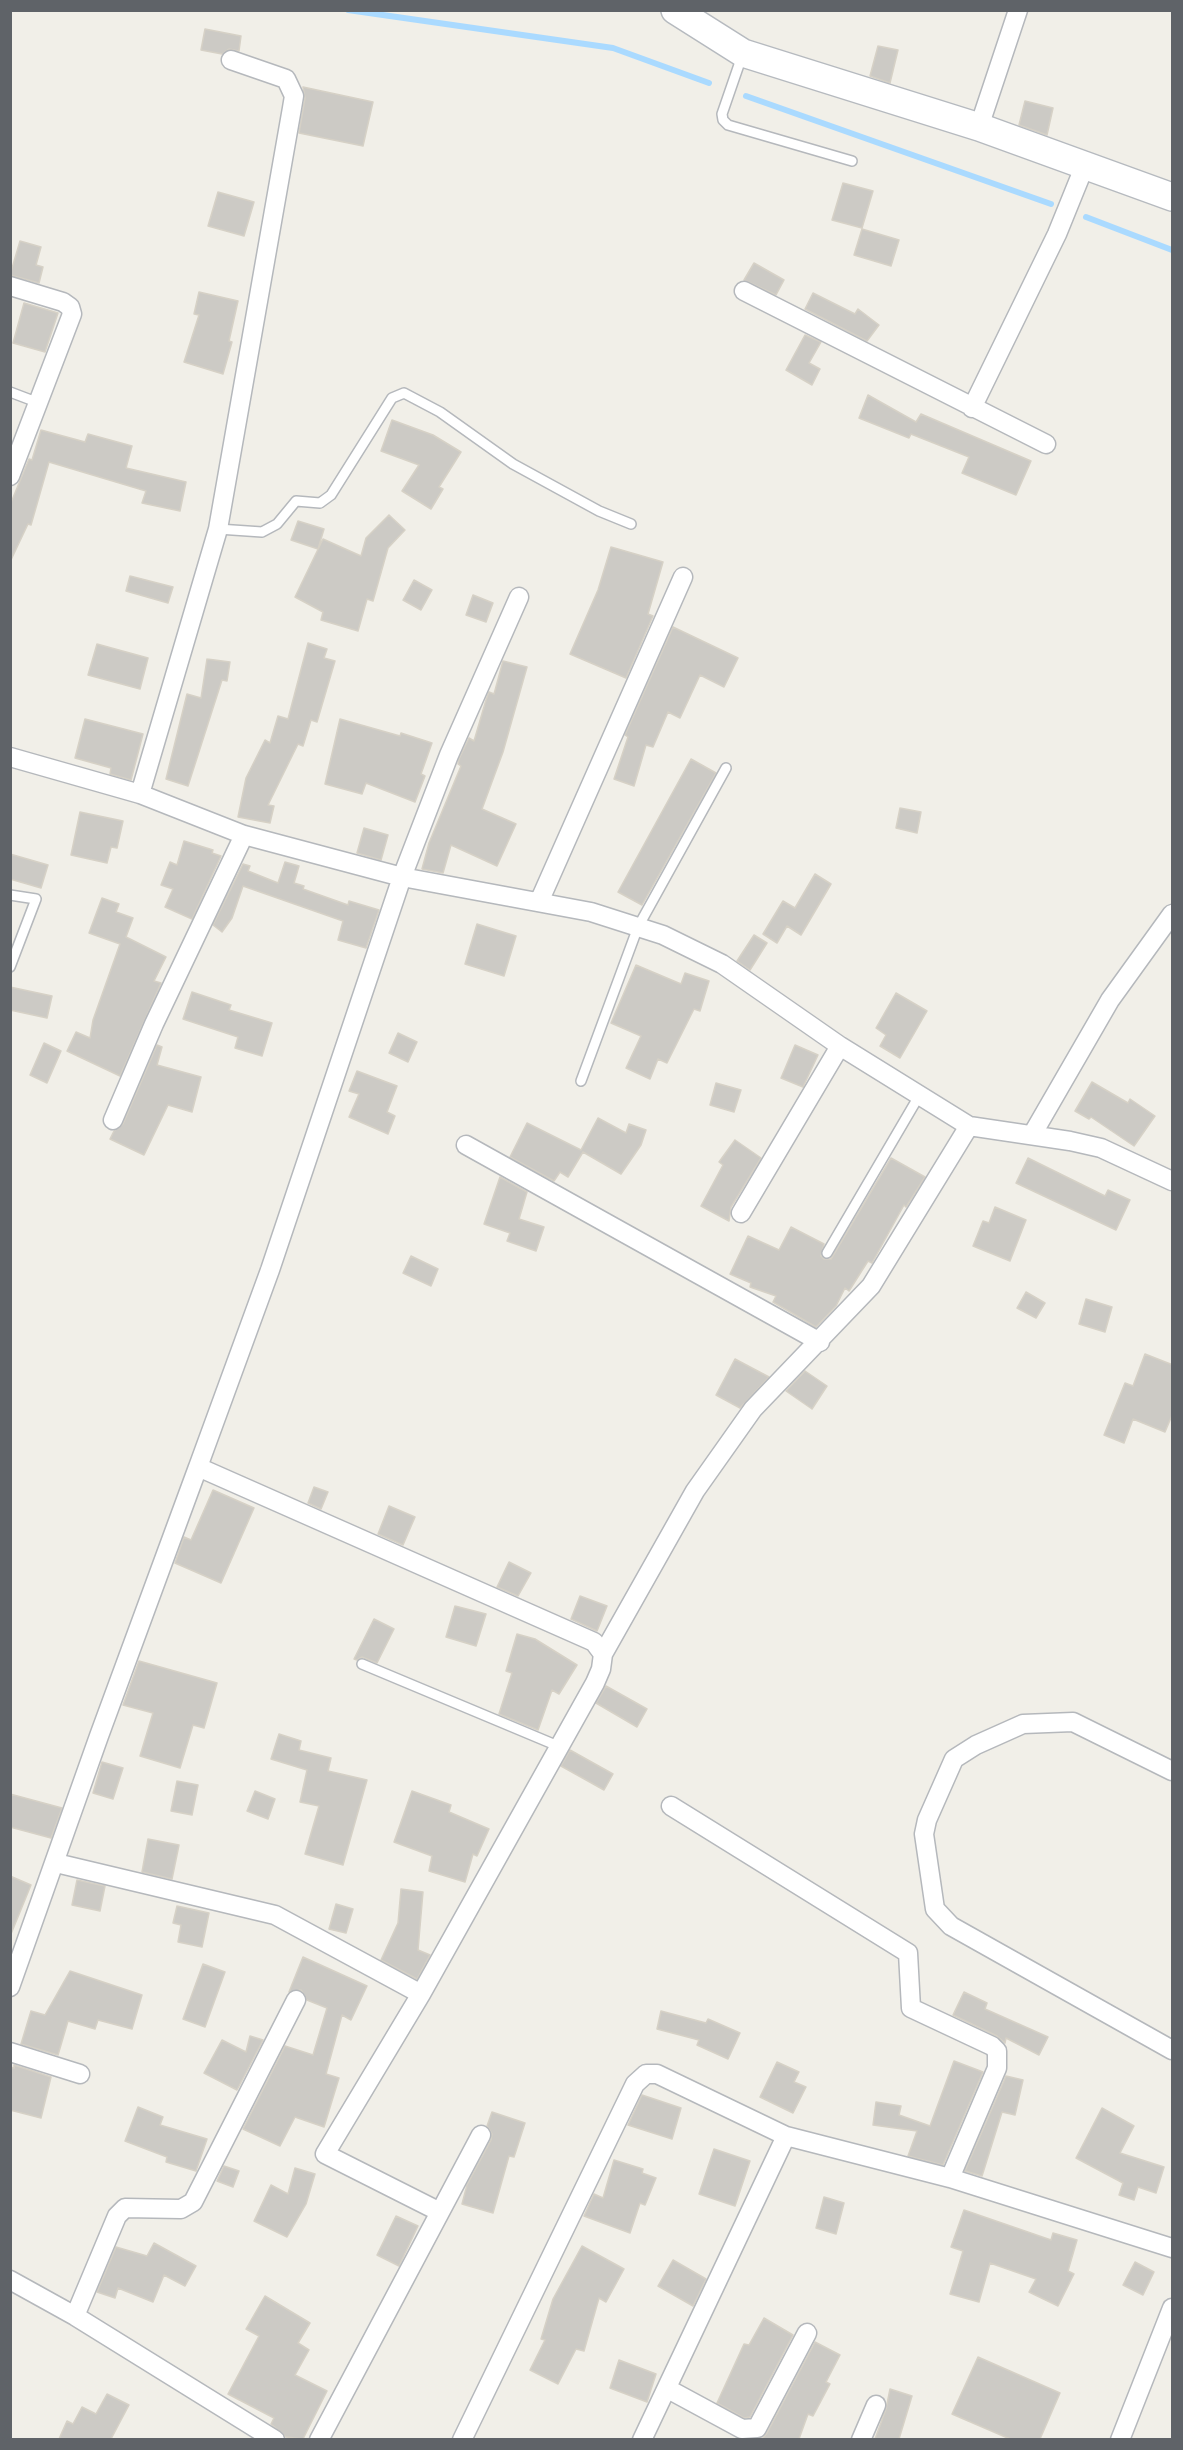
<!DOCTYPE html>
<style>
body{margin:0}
#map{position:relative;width:1183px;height:2450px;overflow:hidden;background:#f1efe8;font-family:"IBM Plex Sans",sans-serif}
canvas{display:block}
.frame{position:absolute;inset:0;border:12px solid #5f6368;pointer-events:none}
</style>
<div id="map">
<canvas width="1183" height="2450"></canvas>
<div class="frame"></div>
</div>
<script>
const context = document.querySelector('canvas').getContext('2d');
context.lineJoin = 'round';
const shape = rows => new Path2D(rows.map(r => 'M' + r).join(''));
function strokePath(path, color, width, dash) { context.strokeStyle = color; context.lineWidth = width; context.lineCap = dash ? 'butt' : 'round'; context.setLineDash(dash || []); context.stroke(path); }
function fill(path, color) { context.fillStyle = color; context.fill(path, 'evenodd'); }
strokePath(shape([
 [348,10,613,48,709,83],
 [746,96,1051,204],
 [1086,217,1172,250]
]), '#aadaff', 6);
const building = shape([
 [205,29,241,36,239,51,229,49,222,54,201,50,205,29],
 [878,46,898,50,890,83,870,76,878,46],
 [303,87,373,102,363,146,299,133,305,98,303,87],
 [1025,101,1053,108,1047,135,1019,125,1025,101],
 [843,183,873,191,862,228,832,220,843,183],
 [218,192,254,202,244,236,208,226,218,192],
 [862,229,899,240,891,266,854,255,862,229],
 [20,241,41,247,36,265,43,267,39,283,10,275,20,241],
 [754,263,784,280,776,295,744,280,754,263],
 [199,292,238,301,229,341,232,342,223,374,184,362,199,315,194,314,199,292],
 [813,293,855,314,858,309,879,325,867,341,805,309,813,293],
 [24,303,58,313,45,352,13,343,24,303],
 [805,335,821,342,809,363,820,369,812,385,786,370,805,335],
 [868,395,916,422,921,414,1031,461,1016,495,962,473,969,457,911,434,909,438,859,418,868,395],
 [392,420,433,435,461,452,439,487,443,489,431,509,402,491,419,465,381,451,392,420],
 [41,430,85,442,88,434,132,446,126,468,186,482,180,511,142,503,146,491,49,462,31,525,28,524,10,562,10,505,29,459,32,460,41,430],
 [389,515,405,530,388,548,373,601,367,599,358,631,321,620,323,612,295,597,323,539,361,556,366,538,389,515],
 [298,521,324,529,318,549,291,540,298,521],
 [611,547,663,562,648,614,653,616,626,678,570,654,598,590,611,547],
 [130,576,173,587,168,603,126,591,130,576],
 [414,580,432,590,421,610,403,600,414,580],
 [473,595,493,603,486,622,466,615,473,595],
 [673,627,738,658,724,687,700,675,680,718,668,712,653,747,646,745,634,786,614,779,628,737,625,735,673,627],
 [308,643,327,649,324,658,335,661,317,722,311,720,303,746,298,744,268,805,274,806,270,823,238,817,246,778,265,740,270,743,278,716,288,719,308,643],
 [97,644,148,658,140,689,88,675,97,644],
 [207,659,230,662,227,681,222,680,188,786,166,779,187,694,201,698,207,659],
 [503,661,527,667,503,752,482,809,516,824,497,866,451,845,443,873,422,869,429,843,461,766,458,764,459,759,469,738,474,741,486,700,489,692,494,694,503,661],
 [85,719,143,734,131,780,110,774,111,768,75,758,85,719],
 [340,719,400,736,401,733,432,743,421,774,425,776,415,802,366,783,362,794,325,784,340,719],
 [691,759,716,773,642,905,618,892,691,759],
 [900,808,921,812,917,833,896,828,900,808],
 [80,812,123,821,117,848,111,847,107,863,71,855,80,812],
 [364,828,388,835,381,860,357,853,364,828],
 [184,841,213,850,212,853,221,856,192,919,165,907,173,889,161,885,170,862,177,865,184,841],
 [10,854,48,865,41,888,10,879,10,854],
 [285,862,299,866,294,883,304,886,303,889,348,905,349,901,379,910,366,948,338,940,343,921,243,886,232,918,222,932,213,925,243,864,250,866,248,871,278,883,285,862],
 [815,874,831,884,801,935,787,926,777,943,763,934,783,901,795,908,815,874],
 [102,898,119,904,116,912,133,918,126,937,166,957,154,981,161,983,120,1076,67,1051,76,1032,90,1038,93,1020,120,944,89,933,102,898],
 [477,924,516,936,504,976,465,964,477,924],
 [754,935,767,943,750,970,737,961,754,935],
 [636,965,681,984,685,973,709,981,700,1011,694,1009,667,1063,658,1059,650,1079,626,1068,641,1036,611,1023,636,965],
 [10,987,52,996,47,1018,10,1010,10,987],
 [192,992,231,1005,229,1010,272,1023,262,1056,235,1048,238,1037,183,1019,192,992],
 [896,993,927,1011,900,1058,880,1046,886,1035,876,1028,896,993],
 [398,1033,417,1042,408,1062,389,1053,398,1033],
 [44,1043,61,1051,47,1083,30,1075,44,1043],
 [157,1045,162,1047,157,1065,201,1077,192,1112,168,1105,144,1155,110,1139,114,1131,123,1124,157,1045],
 [795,1045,818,1055,803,1087,781,1078,795,1045],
 [357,1071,397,1086,387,1112,395,1116,388,1134,349,1117,359,1094,349,1091,357,1071],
 [1092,1082,1128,1103,1130,1099,1155,1116,1134,1146,1091,1117,1089,1119,1075,1111,1092,1082],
 [716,1083,741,1090,734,1112,710,1105,716,1083],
 [598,1118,626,1133,629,1124,646,1130,641,1145,621,1174,583,1152,568,1177,560,1172,554,1181,510,1157,527,1123,581,1150,598,1118],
 [735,1140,761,1158,731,1207,729,1221,701,1206,723,1165,719,1162,735,1140],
 [891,1158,925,1177,906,1207,904,1205,872,1263,868,1261,849,1291,845,1288,836,1306,816,1327,773,1302,776,1296,750,1287,751,1283,730,1274,748,1236,779,1250,791,1227,824,1244,821,1256,824,1259,831,1259,891,1158],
 [1028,1158,1105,1196,1108,1190,1130,1200,1116,1230,1016,1183,1028,1158],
 [500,1177,527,1192,519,1219,544,1227,536,1251,507,1241,510,1233,484,1224,500,1177],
 [995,1207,1026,1220,1010,1261,973,1246,983,1221,989,1223,995,1207],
 [411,1256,438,1269,431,1286,403,1273,411,1256],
 [1026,1292,1045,1303,1036,1318,1017,1308,1026,1292],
 [1086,1299,1112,1307,1105,1332,1079,1324,1086,1299],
 [1145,1354,1173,1365,1173,1413,1165,1432,1133,1419,1124,1443,1104,1435,1125,1383,1133,1386,1145,1354],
 [735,1359,769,1377,740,1408,716,1395,735,1359],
 [805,1371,827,1386,812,1409,786,1391,805,1371],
 [314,1487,328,1492,321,1509,308,1503,314,1487],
 [213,1490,254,1508,221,1583,175,1563,184,1537,191,1540,213,1490],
 [389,1506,415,1517,403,1545,378,1534,389,1506],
 [509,1562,531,1573,518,1596,497,1587,509,1562],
 [580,1596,607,1606,597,1631,571,1619,580,1596],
 [455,1606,486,1614,476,1646,446,1637,455,1606],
 [374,1619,394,1629,377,1663,362,1657,357,1660,354,1659,374,1619],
 [517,1634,535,1639,577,1665,559,1694,552,1690,538,1730,499,1714,512,1673,506,1671,517,1634],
 [139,1661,217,1683,204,1728,193,1725,180,1768,140,1756,153,1713,123,1705,139,1661],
 [606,1686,647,1709,637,1727,596,1703,606,1686],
 [279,1734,301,1741,299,1750,331,1758,328,1771,367,1780,343,1865,305,1854,319,1806,300,1802,307,1770,271,1759,279,1734],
 [570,1750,613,1774,604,1790,561,1766,570,1750],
 [102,1762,123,1768,113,1799,93,1793,102,1762],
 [177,1781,198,1785,192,1815,171,1811,177,1781],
 [255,1791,275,1799,268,1819,247,1811,255,1791],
 [412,1791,451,1805,449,1812,489,1829,477,1856,473,1854,465,1882,429,1871,432,1856,394,1842,412,1791],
 [10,1794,62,1808,51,1838,10,1827,10,1794],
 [148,1839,179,1845,172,1879,142,1872,148,1839],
 [10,1876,31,1885,11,1934,10,1934,10,1876],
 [77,1880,105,1886,100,1911,72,1905,77,1880],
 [401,1889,423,1892,418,1950,430,1955,417,1979,381,1960,398,1923,401,1889],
 [336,1904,353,1909,346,1933,329,1929,336,1904],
 [177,1906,209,1913,202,1947,178,1942,181,1925,173,1923,177,1906],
 [303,1957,367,1986,351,2020,342,2015,326,2074,339,2078,324,2127,295,2117,280,2146,243,2129,285,2046,313,2055,327,2008,307,2000,301,1990,289,1992,303,1957],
 [203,1964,225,1972,205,2027,183,2019,203,1964],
 [70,1971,142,1995,132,2029,98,2020,95,2029,68,2021,58,2055,21,2044,31,2011,45,2015,70,1971],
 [964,1992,987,2003,985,2009,1048,2037,1039,2055,1006,2038,1005,2043,997,2036,953,2015,964,1992],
 [661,2011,706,2023,708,2019,740,2033,728,2059,697,2045,699,2040,657,2029,661,2011],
 [250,2036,263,2040,237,2090,204,2073,222,2040,246,2052,250,2036],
 [954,2061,983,2072,943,2165,908,2156,917,2131,873,2125,876,2102,901,2106,899,2115,930,2126,954,2061],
 [777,2062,799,2072,794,2082,806,2087,793,2113,760,2097,777,2062],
 [14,2065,51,2077,41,2118,10,2110,10,2067,14,2068,14,2065],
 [1006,2076,1023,2080,1015,2115,1002,2112,982,2176,965,2171,1006,2076],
 [642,2095,681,2108,672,2139,628,2125,642,2095],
 [138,2107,163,2117,160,2125,207,2139,196,2171,166,2162,167,2157,125,2141,138,2107],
 [1102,2108,1134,2126,1120,2153,1164,2167,1156,2193,1138,2187,1134,2200,1119,2195,1123,2183,1076,2158,1102,2108],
 [492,2112,525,2123,514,2157,509,2156,493,2213,462,2204,467,2185,491,2140,492,2134,487,2126,492,2112],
 [714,2149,750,2161,735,2206,699,2194,714,2149],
 [614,2160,643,2169,642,2173,656,2178,645,2205,640,2203,630,2233,584,2216,594,2194,603,2198,614,2160],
 [224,2166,239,2171,233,2187,217,2181,224,2166],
 [295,2168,315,2174,306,2204,287,2237,254,2221,271,2185,288,2194,295,2168],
 [824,2197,844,2203,836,2234,816,2228,824,2197],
 [964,2210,1051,2240,1053,2233,1077,2240,1068,2271,1074,2274,1058,2306,1029,2292,1036,2279,990,2263,979,2302,950,2294,963,2251,951,2247,964,2210],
 [396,2216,418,2226,399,2266,377,2255,396,2216],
 [154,2243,196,2266,185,2286,164,2275,153,2302,118,2288,115,2298,97,2292,116,2247,147,2256,154,2243],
 [582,2246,624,2269,606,2302,599,2298,584,2351,576,2349,558,2384,530,2370,545,2340,541,2339,553,2299,582,2246],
 [673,2260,706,2279,693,2306,658,2286,673,2260],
 [1135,2262,1154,2272,1143,2295,1123,2285,1135,2262],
 [265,2296,310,2323,298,2343,309,2350,295,2375,327,2391,303,2439,286,2437,271,2424,274,2418,228,2394,259,2336,246,2329,265,2296],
 [764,2318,793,2335,750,2417,744,2418,717,2403,744,2344,749,2345,764,2318],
 [815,2342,840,2355,826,2382,830,2384,813,2416,808,2414,799,2439,754,2439,763,2438,767,2433,815,2342],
 [978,2357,1060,2393,1040,2439,1010,2439,952,2414,978,2357],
 [619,2360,656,2374,647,2402,610,2388,619,2360],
 [890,2389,912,2396,899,2439,875,2439,886,2409,890,2389],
 [107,2394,129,2405,111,2439,59,2439,67,2421,73,2424,82,2407,96,2414,107,2394]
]);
fill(building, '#cccac5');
strokePath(building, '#d6d1c6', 1.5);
const lane = shape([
 [742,56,722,114,723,120,728,125,852,161],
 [10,392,39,403],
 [218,529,262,532,277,524,296,501,320,503,331,495,392,398,404,393,440,412,513,464,599,511,631,524],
 [10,895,36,899,10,967],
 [581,1081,638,927,726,768],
 [827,1253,919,1096],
 [362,1664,558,1746]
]);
const street = shape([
 [979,127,1018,10],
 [10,286,63,302,70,307,72,314,10,476],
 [744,291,1046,444],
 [972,408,1057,234,1085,165],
 [10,757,140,794,244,835,402,877,591,912,663,935,722,964,840,1046,969,1126,1070,1141,1101,1148,1172,1181],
 [140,794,218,529,292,108,294,96,286,79,231,60],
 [539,902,683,577],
 [113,1120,154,1024,244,835],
 [1032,1135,1110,1000,1172,914],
 [466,1145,820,1342],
 [741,1213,840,1046],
 [603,1654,695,1491,753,1409,871,1286,969,1126],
 [1172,1771,1073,1722,1023,1724,976,1745,954,1759,927,1820,924,1834,935,1909,951,1926,1172,2050],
 [671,1806,908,1953,911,2008,992,2046,997,2051,997,2068,950,2178],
 [56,1863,275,1915,421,1994],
 [10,1987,99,1736,198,1467],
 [10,2052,80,2074],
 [440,2212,325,2154,421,1994,595,1683,601,1669,603,1654,594,1642,198,1467,270,1270,402,877,449,755,519,597],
 [10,2280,75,2316,275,2440],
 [75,2316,117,2216,125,2208,181,2209,193,2202,296,2000],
 [668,2389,742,2429,757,2428,807,2333],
 [319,2440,481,2135],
 [462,2440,635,2084,646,2074,657,2074,786,2136,950,2178,1172,2248],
 [642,2440,786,2136],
 [861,2440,876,2405],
 [1120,2440,1172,2308]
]);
const secondary = shape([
 [675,10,743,53,979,127,1172,197]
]);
strokePath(lane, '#b5b8bc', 12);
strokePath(street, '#b5b8bc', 21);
strokePath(secondary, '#b6babf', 30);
strokePath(lane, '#fff', 9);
strokePath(street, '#fff', 18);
strokePath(secondary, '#fff', 27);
</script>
